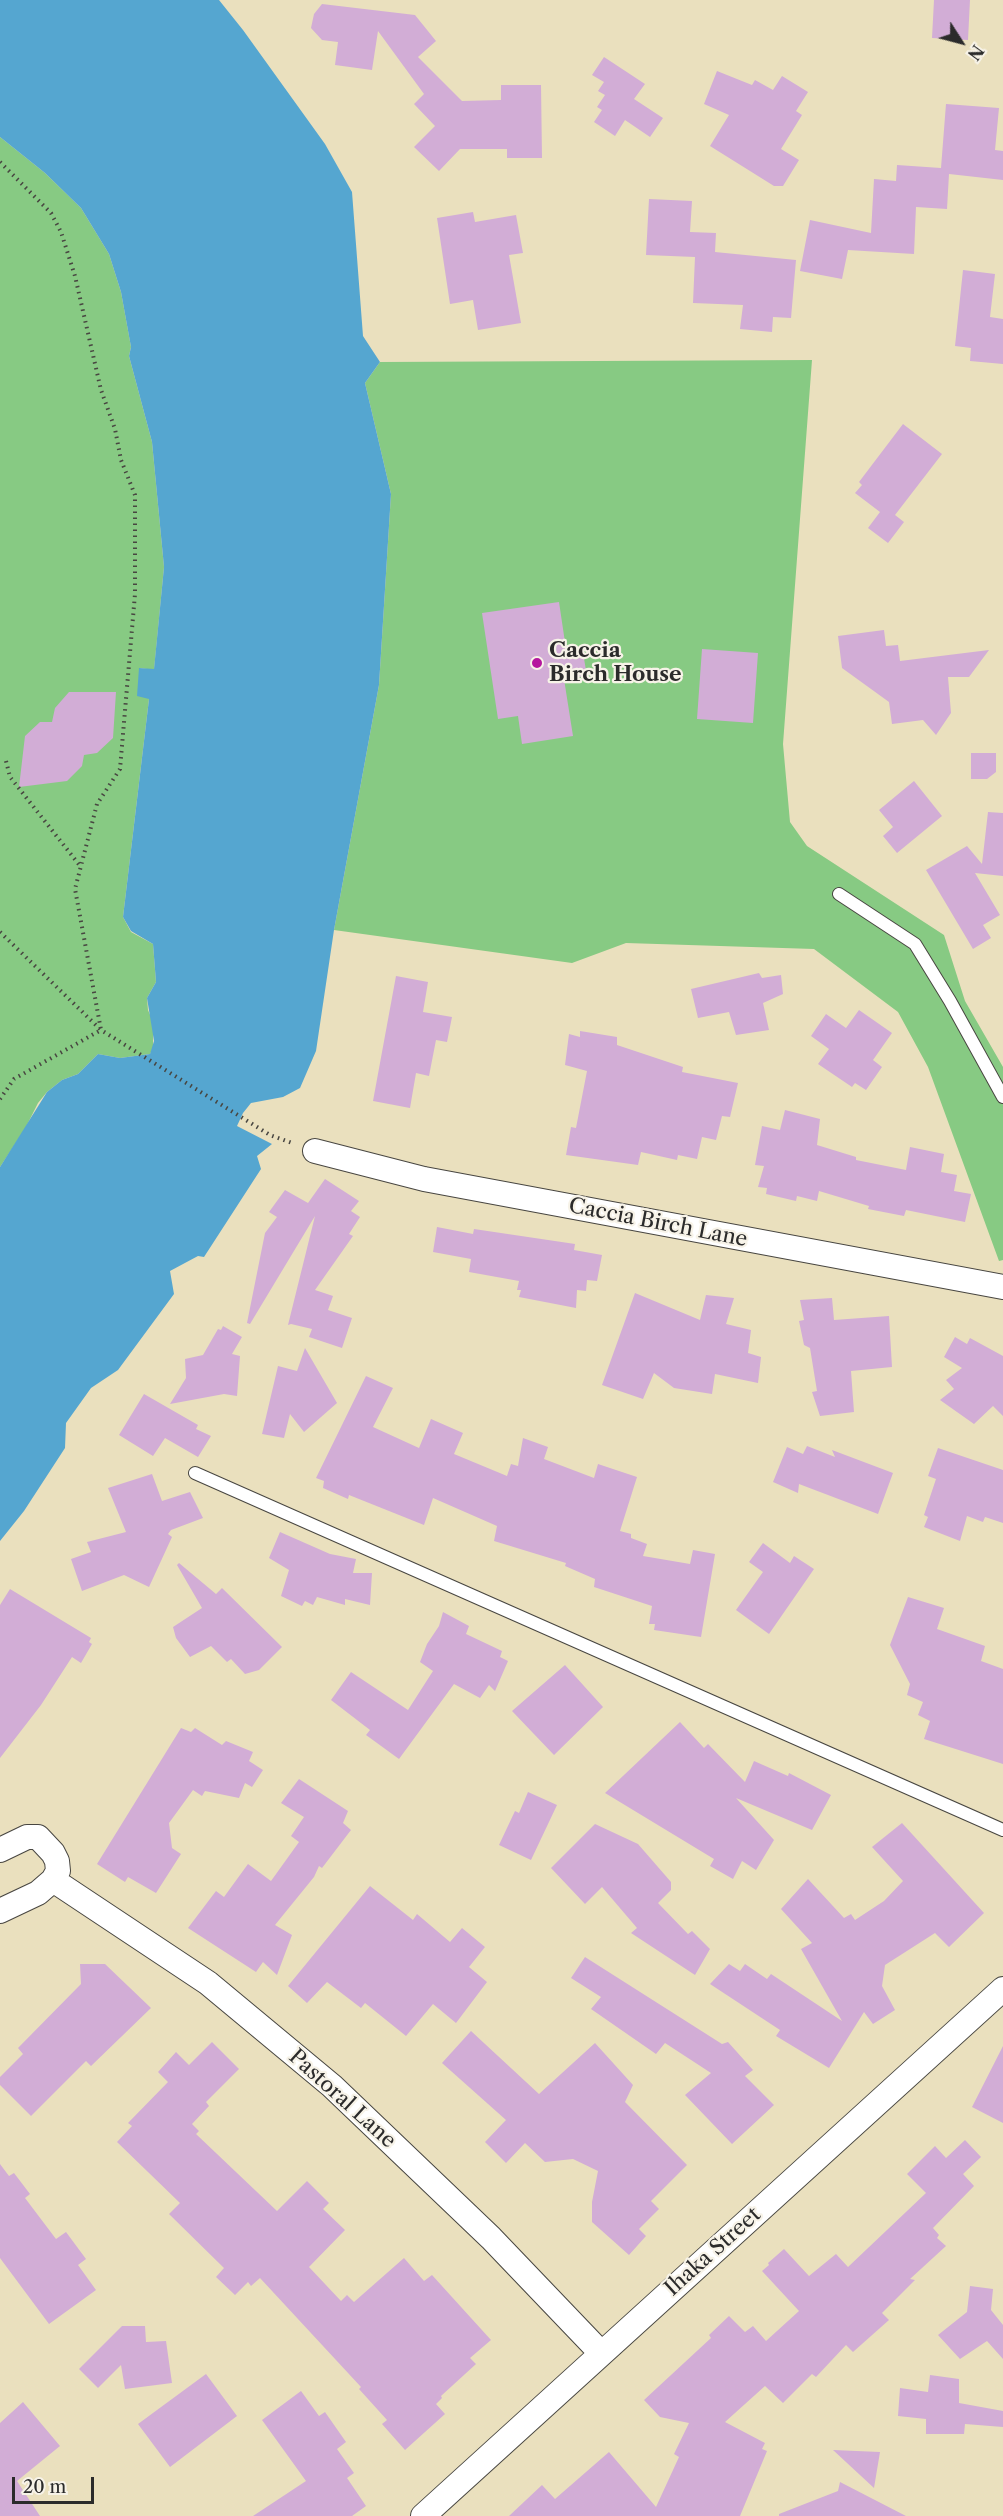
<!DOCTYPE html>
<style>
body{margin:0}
#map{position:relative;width:1003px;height:2516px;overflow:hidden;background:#eae0be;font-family:"Libre Caslon Text",serif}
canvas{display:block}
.north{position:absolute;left:931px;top:12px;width:60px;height:60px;-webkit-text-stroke:4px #f7f3e8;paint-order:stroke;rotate:126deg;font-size:16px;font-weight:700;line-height:24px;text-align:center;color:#2b2b2b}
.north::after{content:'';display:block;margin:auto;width:21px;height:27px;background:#2b2b2b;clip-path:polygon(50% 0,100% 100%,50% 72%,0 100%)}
.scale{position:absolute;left:12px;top:2477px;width:82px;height:27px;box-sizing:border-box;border:3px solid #2b2b2b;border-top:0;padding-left:8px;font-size:18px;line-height:21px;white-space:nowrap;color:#2b2b2b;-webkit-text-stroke:4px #f7f3e8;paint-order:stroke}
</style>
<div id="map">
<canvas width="1003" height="2516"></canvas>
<div class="north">N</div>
<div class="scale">20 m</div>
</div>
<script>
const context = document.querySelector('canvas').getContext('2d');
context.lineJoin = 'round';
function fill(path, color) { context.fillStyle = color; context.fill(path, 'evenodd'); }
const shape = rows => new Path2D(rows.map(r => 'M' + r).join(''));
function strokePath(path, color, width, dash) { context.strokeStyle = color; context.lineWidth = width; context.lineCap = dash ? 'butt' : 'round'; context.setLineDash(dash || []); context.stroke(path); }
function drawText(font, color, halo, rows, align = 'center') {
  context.font = font + ' "Libre Caslon Text",serif'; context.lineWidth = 4.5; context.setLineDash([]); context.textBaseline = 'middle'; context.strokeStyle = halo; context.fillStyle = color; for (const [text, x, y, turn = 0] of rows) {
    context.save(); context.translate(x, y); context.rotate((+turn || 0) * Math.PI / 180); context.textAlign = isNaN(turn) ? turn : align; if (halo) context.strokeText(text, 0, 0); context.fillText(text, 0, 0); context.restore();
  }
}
fill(shape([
 [0,137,45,173,81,208,109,254,121,292,131,347,129,356,152,442,164,567,154,670,140,668,149,699,123,917,131,932,153,944,156,982,147,998,148,1010,153,1022,153,1048,150,1054,120,1058,98,1054,78,1074,62,1080,47,1092,38,1103,25,1129,0,1167],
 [812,360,783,744,790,822,807,846,944,935,965,1001,1003,1067,1003,1260,999,1261,928,1067,898,1012,814,949,626,943,572,963,334,930,379,685,391,494,365,383,380,362]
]), '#87ca83');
fill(shape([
 [0,0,219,0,243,30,325,144,352,192,363,336,380,362,365,383,391,494,379,685,334,930,316,1051,300,1088,283,1097,251,1103,243,1113,237,1126,272,1144,257,1156,261,1169,204,1257,198,1256,170,1271,174,1294,118,1370,91,1388,66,1423,65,1448,24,1511,0,1541,0,1167,47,1092,62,1080,78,1074,98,1054,120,1058,150,1054,154,1041,147,998,156,982,153,944,131,931,123,917,149,699,137,696,139,668,154,669,164,567,152,442,129,356,131,347,121,292,109,254,81,208,45,173,0,137]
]), '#55a6d0');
fill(shape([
 [934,0,970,0,968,40,932,38],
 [322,4,415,15,436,41,418,57,462,101,501,100,501,85,541,85,542,158,507,158,507,149,460,149,439,171,414,147,435,126,414,104,424,94,378,31,372,70,335,65,338,42,322,40,311,28,314,14],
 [604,57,645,84,634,99,663,118,650,137,625,120,615,136,594,122,602,110,597,107,605,95,598,91,604,82,592,75],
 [717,71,752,85,755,80,773,90,782,76,808,92,796,111,802,115,781,149,799,160,783,186,774,186,710,146,729,115,704,104],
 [946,104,999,108,995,150,1003,151,1003,180,949,174,947,209,916,207,914,254,848,250,842,279,800,271,810,220,871,233,874,179,896,181,897,165,941,168],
 [649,199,692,201,690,232,716,233,715,252,796,260,791,318,773,317,772,332,740,329,743,305,693,303,695,257,646,255],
 [473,212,475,222,516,215,523,253,509,255,521,323,478,330,473,300,450,304,437,218],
 [963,270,995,274,990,317,1003,319,1003,364,970,361,971,348,955,346],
 [903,424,942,454,895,515,904,522,888,543,868,528,880,512,855,493,862,485,859,482],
 [559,602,566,649,582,647,587,676,564,679,573,736,522,744,518,716,498,719,482,613],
 [884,630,886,646,898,645,900,661,989,650,969,677,948,677,951,713,936,735,923,720,892,724,889,702,842,668,838,636],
 [702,649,758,653,753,723,697,719],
 [69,692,116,692,113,738,97,753,84,755,82,766,67,781,19,787,25,736,40,722,52,722,55,708],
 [971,753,996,753,996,772,987,779,971,779],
 [914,781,942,816,897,853,883,836,893,827,879,810],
 [988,812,1003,813,1003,876,975,873,1000,915,983,925,991,938,973,949,926,870,967,846,982,864],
 [759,973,762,978,781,975,783,994,763,1003,769,1030,736,1035,729,1012,698,1018,691,989],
 [396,976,428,982,423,1012,452,1017,447,1042,436,1040,429,1076,416,1073,410,1108,373,1101],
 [859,1010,892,1033,873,1060,882,1067,866,1090,855,1083,852,1087,818,1064,829,1049,811,1036,826,1014,846,1028],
 [580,1031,617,1037,617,1045,683,1067,682,1072,738,1083,730,1117,722,1116,716,1140,702,1137,697,1159,678,1155,677,1160,641,1152,638,1165,566,1155,571,1127,576,1128,587,1071,565,1065,569,1034,580,1037],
 [785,1110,820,1119,817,1145,856,1157,856,1160,906,1170,910,1147,944,1154,941,1172,957,1175,954,1191,971,1194,965,1222,906,1210,904,1216,868,1209,869,1206,819,1191,817,1201,797,1196,796,1201,766,1194,767,1188,758,1187,764,1166,755,1165,762,1126,780,1130],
 [325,1179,359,1201,351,1211,360,1217,349,1234,353,1236,315,1290,333,1296,328,1310,352,1318,342,1348,309,1337,312,1329,291,1324,288,1325,315,1216,250,1324,247,1323,265,1233,277,1217,269,1212,285,1190,308,1203],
 [437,1227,473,1234,474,1229,575,1244,574,1250,602,1255,597,1281,587,1280,586,1291,577,1290,576,1308,519,1297,521,1290,517,1290,519,1281,469,1272,471,1259,433,1252],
 [635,1293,700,1320,706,1295,734,1298,726,1324,751,1330,748,1353,761,1357,758,1383,715,1374,712,1394,674,1388,654,1373,643,1399,602,1385],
 [832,1298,834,1320,889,1316,892,1367,851,1371,854,1412,820,1416,812,1392,817,1391,810,1348,804,1345,799,1321,804,1320,800,1300],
 [223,1326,242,1337,232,1354,240,1356,237,1396,224,1394,170,1404,186,1378,185,1359,203,1355,218,1329,221,1330],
 [955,1337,967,1344,970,1338,1003,1356,1003,1416,993,1406,974,1424,940,1400,954,1389,946,1380,962,1368,944,1357],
 [305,1348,337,1403,304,1432,290,1414,284,1438,262,1434,278,1366,297,1371],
 [366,1376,393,1388,373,1427,419,1448,431,1419,463,1433,454,1454,507,1476,511,1464,518,1466,523,1438,548,1447,544,1459,594,1478,598,1464,637,1477,620,1531,631,1534,631,1538,647,1544,643,1556,690,1564,693,1550,715,1554,701,1637,654,1630,655,1624,649,1624,652,1606,594,1587,595,1579,565,1566,566,1563,494,1541,497,1526,433,1498,424,1525,349,1495,348,1499,323,1488,324,1481,316,1478],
 [144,1394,198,1425,196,1429,211,1436,198,1457,165,1438,153,1456,119,1435],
 [807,1446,835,1457,832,1450,893,1473,878,1514,799,1484,798,1493,773,1482,787,1447,803,1454],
 [938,1448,1003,1470,1003,1523,985,1517,983,1522,967,1516,960,1541,924,1527,928,1517,924,1515,936,1479,928,1476],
 [152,1474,162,1501,190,1492,203,1518,171,1530,168,1534,172,1537,149,1587,124,1575,82,1591,71,1559,91,1552,87,1542,126,1532,108,1488],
 [280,1532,330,1554,356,1559,353,1573,372,1573,370,1605,345,1599,345,1605,317,1597,313,1605,305,1601,302,1606,281,1596,289,1570,269,1558],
 [763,1543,790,1563,794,1556,814,1569,769,1634,736,1610,763,1572,749,1562],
 [179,1563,216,1594,222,1588,282,1647,259,1670,245,1674,231,1659,227,1662,211,1646,190,1657,176,1638,173,1627,202,1608,177,1565],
 [10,1589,91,1638,89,1642,92,1644,81,1663,72,1657,41,1705,0,1758,0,1605],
 [908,1597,944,1608,937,1629,985,1646,981,1661,1003,1669,1003,1764,924,1739,930,1721,918,1715,923,1702,907,1695,910,1684,890,1645],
 [443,1612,469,1626,466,1634,502,1651,500,1657,508,1661,495,1691,489,1685,480,1698,454,1684,399,1759,366,1735,370,1730,331,1700,351,1672,408,1710,433,1671,420,1662,427,1644,439,1626],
 [565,1665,603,1707,554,1755,512,1711],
 [680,1722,704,1748,708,1744,745,1782,754,1761,788,1776,789,1773,831,1795,812,1830,736,1798,774,1840,756,1870,742,1861,733,1879,710,1866,714,1859,605,1793],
 [181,1728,191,1732,195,1728,222,1745,226,1741,253,1752,249,1761,263,1770,252,1787,245,1783,239,1798,205,1791,202,1796,193,1790,169,1823,172,1848,181,1854,156,1893,128,1877,125,1882,97,1864],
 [299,1779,348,1811,343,1823,351,1830,322,1868,319,1866,314,1877,275,1925,292,1935,277,1975,263,1962,256,1972,188,1928,216,1891,224,1897,248,1864,271,1881,299,1842,291,1836,304,1817,281,1803],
 [528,1792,557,1805,531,1860,499,1845,515,1811,519,1813],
 [902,1823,984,1913,949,1947,935,1933,885,1965,882,1986,895,2010,873,2024,864,2012,829,2068,776,2036,780,2030,710,1984,729,1964,740,1971,745,1964,767,1979,771,1974,842,2021,801,1949,812,1943,781,1909,808,1879,844,1918,851,1914,855,1920,884,1901,903,1881,872,1847],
 [595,1824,638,1844,671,1882,671,1890,658,1903,688,1934,692,1931,710,1949,695,1975,631,1933,637,1928,602,1887,585,1904,551,1868],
 [370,1886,413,1920,417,1914,450,1942,462,1928,485,1947,469,1967,487,1982,456,2023,433,2004,406,2036,365,2003,361,2008,327,1982,307,2003,288,1986],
 [585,1957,722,2044,728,2042,753,2070,745,2076,774,2105,732,2144,685,2095,711,2073,665,2043,656,2054,591,2009,601,1997,571,1978],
 [80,1964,105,1964,151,2008,91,2066,86,2061,31,2116,0,2085,0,2077,23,2054,18,2048,81,1984],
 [471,2031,539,2094,595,2043,633,2085,625,2102,687,2165,651,2201,659,2209,639,2229,646,2236,629,2255,592,2222,592,2202,598,2171,573,2159,545,2162,525,2143,506,2163,485,2142,506,2120,442,2063],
 [212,2042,239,2069,206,2102,209,2106,192,2124,199,2131,196,2134,277,2211,307,2181,329,2203,323,2209,345,2230,309,2267,341,2301,347,2295,354,2302,404,2258,424,2281,432,2275,491,2340,470,2358,476,2364,441,2396,442,2398,436,2404,445,2414,405,2450,382,2424,387,2420,359,2389,361,2387,260,2278,251,2286,248,2282,235,2295,216,2277,224,2268,169,2214,180,2203,117,2142,132,2126,128,2123,168,2082,158,2072,176,2052,189,2065],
 [1003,2046,1003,2123,972,2107],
 [965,2140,981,2157,963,2174,974,2186,933,2228,939,2235,937,2238,946,2246,910,2279,915,2280,882,2313,889,2320,853,2352,846,2345,816,2377,812,2374,783,2403,765,2386,725,2422,765,2443,762,2449,767,2451,740,2516,509,2516,542,2485,555,2499,609,2452,656,2507,679,2457,674,2454,689,2423,660,2417,644,2400,711,2338,709,2335,729,2316,745,2332,753,2326,766,2341,799,2311,762,2271,769,2265,768,2263,784,2249,809,2276,836,2254,848,2267,926,2193,907,2174,935,2146,946,2158],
 [0,2164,9,2176,14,2173,30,2194,25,2198,56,2239,66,2232,86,2259,78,2265,96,2290,49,2324,0,2258],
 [970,2286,993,2289,991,2310,1003,2325,1003,2359,987,2341,960,2359,938,2335,967,2312],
 [122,2326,145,2326,146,2342,166,2341,172,2383,125,2389,121,2365,98,2388,79,2369],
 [206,2374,237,2416,170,2467,138,2424],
 [930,2375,959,2379,959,2403,1003,2411,1003,2427,965,2424,964,2434,926,2434,926,2419,898,2416,900,2388,928,2392],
 [301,2391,319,2416,325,2412,346,2442,337,2449,354,2473,347,2478,366,2506,352,2516,253,2516,306,2481,262,2420],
 [23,2402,60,2446,17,2481,40,2516,0,2516,0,2423],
 [833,2450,880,2452,874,2488],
 [840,2482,906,2516,779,2516,779,2514,838,2491]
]), '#d2add6');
const lane = shape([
 [839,894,915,944,950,1001,1003,1097],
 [195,1473,1003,1830]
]);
const street = shape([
 [315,1151,424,1179,1003,1287],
 [0,1850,27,1837,38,1837,53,1853,57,1861,58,1871,53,1880,38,1893,0,1911],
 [53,1880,208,1983,332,2086,491,2238,601,2353],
 [423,2516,1003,1989]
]);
strokePath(lane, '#484641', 14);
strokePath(street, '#484641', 26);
strokePath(shape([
 [0,162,51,213,61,232,75,276,101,390,115,429,121,460,135,495,135,594,120,769,97,804,75,889,101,1030,14,1079,0,1099],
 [6,761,10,777,81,867],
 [0,932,101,1030,270,1135,292,1143]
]), '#484641', 4, [1.5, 4.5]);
strokePath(lane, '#fff', 12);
strokePath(street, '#fff', 24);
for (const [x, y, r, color] of [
 [537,663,6,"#b5179e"]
]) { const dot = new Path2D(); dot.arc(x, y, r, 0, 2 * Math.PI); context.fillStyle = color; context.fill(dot); strokePath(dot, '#f7f3e8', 2); }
drawText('bold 21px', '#2b2b2b', '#f7f3e8', [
 ["Caccia",549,651],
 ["Birch House",549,675]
], 'left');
drawText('21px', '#2b2b2b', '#f7f3e8', [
 ["Caccia Birch Lane",658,1223,11],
 ["Pastoral Lane",342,2099,42],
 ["Ihaka Street",713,2252,-42]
]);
</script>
